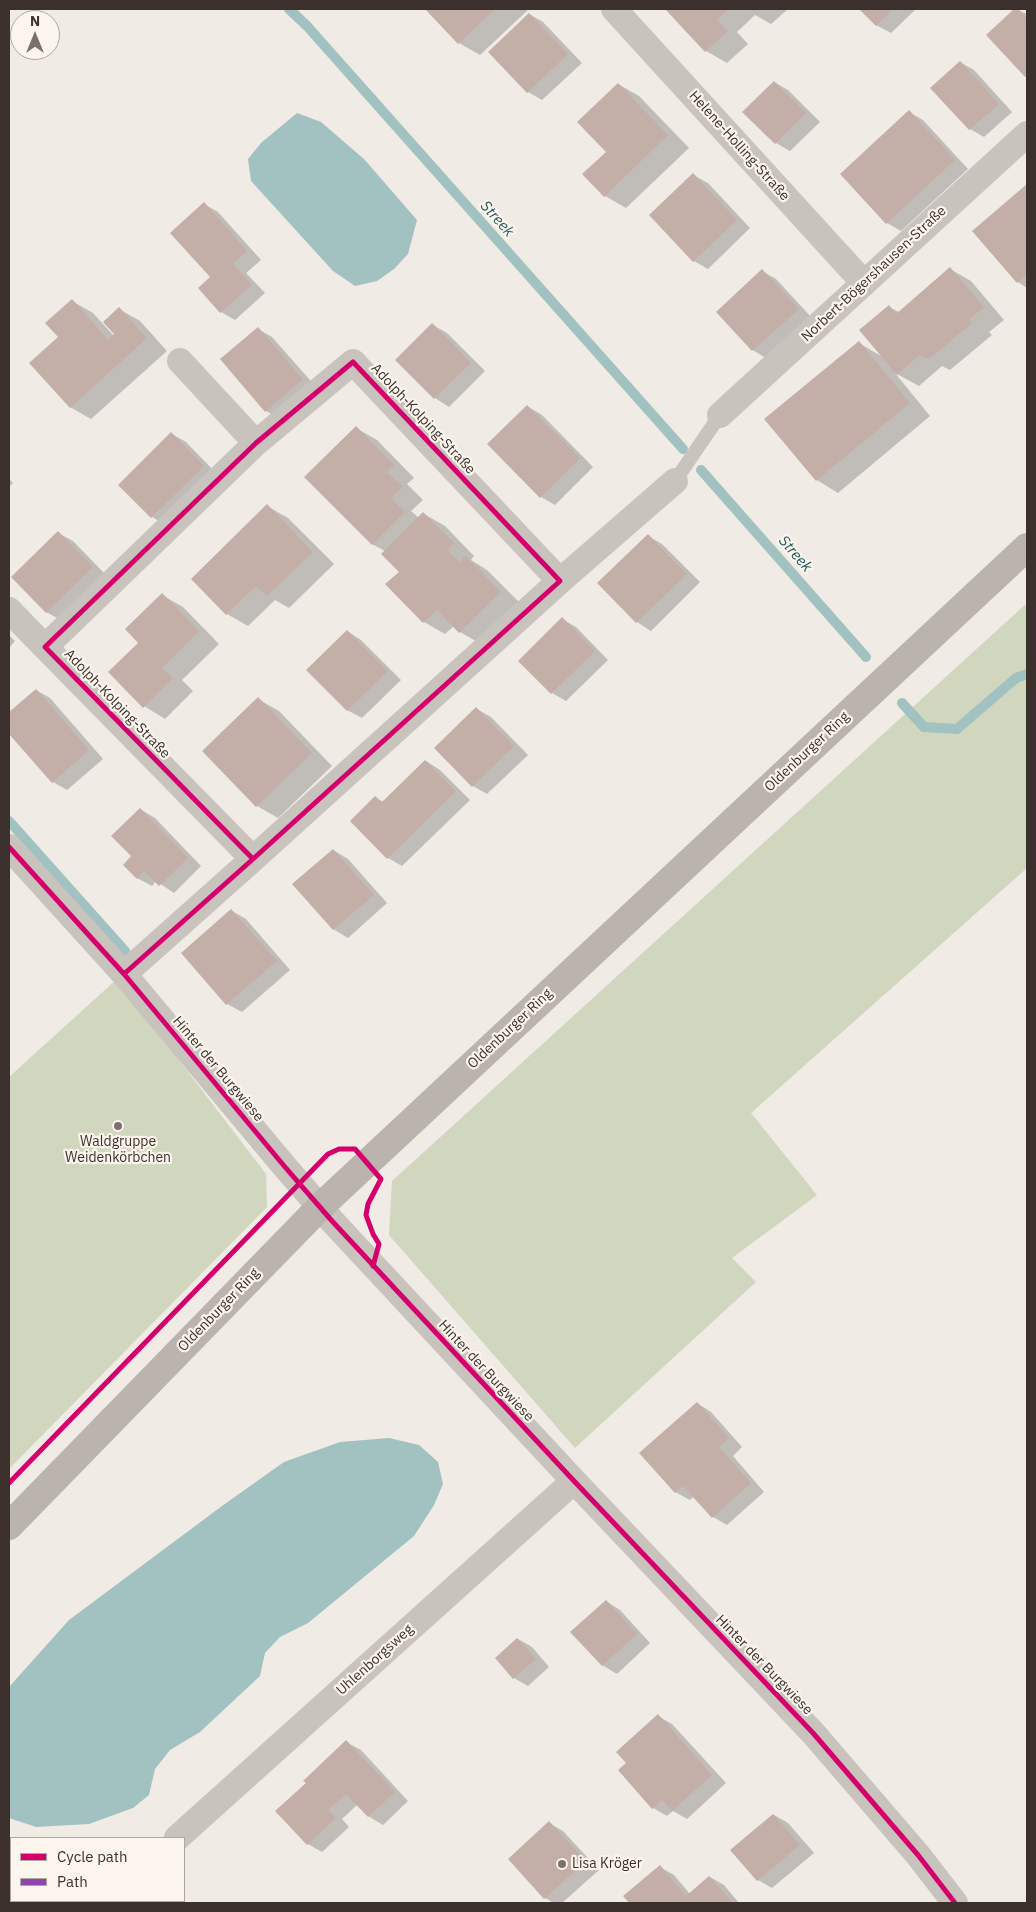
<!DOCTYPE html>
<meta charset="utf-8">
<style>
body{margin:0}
#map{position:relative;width:1036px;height:1912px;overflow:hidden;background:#f0ebe5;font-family:"IBM Plex Sans",sans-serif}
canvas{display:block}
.frame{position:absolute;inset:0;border:10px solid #3b302b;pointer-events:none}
.legend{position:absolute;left:10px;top:1837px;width:175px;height:65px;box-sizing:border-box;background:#fbf5ee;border:1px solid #aea6a0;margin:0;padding:6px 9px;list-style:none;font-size:15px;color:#3b302b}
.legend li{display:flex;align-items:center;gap:10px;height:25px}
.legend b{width:25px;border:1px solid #aea6a0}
.north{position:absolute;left:10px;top:10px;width:50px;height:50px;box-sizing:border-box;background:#fbf5ee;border:1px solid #aea6a0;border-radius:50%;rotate:0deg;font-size:14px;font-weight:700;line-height:20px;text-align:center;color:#3b302b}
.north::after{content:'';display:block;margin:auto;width:18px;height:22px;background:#7a716c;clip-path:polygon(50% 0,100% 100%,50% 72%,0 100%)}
</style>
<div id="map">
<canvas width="1036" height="1912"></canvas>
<div class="frame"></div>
<ul class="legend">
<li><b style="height:6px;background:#d6006c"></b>Cycle path</li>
<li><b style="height:6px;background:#8e44ad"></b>Path</li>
</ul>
<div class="north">N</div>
</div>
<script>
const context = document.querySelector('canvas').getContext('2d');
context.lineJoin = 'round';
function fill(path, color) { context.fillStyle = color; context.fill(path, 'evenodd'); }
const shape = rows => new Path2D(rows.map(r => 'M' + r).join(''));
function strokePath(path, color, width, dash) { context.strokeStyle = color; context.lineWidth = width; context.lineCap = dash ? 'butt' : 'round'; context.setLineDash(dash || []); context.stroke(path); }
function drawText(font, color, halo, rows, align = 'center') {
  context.font = font + ' "IBM Plex Sans",sans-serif'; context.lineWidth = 4.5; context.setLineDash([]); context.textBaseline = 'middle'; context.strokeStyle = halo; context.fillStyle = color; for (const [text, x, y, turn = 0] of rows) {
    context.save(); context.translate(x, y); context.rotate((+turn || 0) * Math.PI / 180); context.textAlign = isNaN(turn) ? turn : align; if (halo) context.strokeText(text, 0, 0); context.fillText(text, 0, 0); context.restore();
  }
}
fill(shape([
 [1027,603,1027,868,751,1113,817,1195,732,1258,756,1282,575,1448,389,1235,392,1181],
 [117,979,266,1174,267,1207,9,1469,9,1077]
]), '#d1d6bf');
fill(shape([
 [297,113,321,122,364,159,417,220,408,254,394,269,377,281,355,286,333,271,251,181,248,159,261,143],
 [389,1438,419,1445,438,1462,443,1484,434,1505,414,1536,308,1623,280,1637,265,1653,260,1676,200,1732,170,1750,155,1769,149,1795,133,1808,89,1824,36,1827,9,1818,9,1687,69,1620,222,1506,284,1462,340,1442]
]), '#a1c2c1');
fill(shape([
 [426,9,529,9,480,55,459,43],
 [667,9,788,9,771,24,755,15,737,32,748,44,727,63,706,51],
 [860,9,916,9,891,33,876,25],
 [1016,9,1027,14,1027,76,988,35],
 [529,14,543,22,582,63,542,100,528,92],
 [960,62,974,70,1012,112,984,137,970,129,932,88],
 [774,82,788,90,820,122,790,151,776,143],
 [618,84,639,96,689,148,626,208,605,196,608,152],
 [909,112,923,120,968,169,901,231,887,223,841,174],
 [693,175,708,183,750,228,708,269,694,261],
 [1027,185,1027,288,1018,282,974,231],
 [204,204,218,212,261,260,246,273,265,293,235,320,221,312,211,277],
 [950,269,971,281,1004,320,989,332,992,335,950,370,942,366,919,386,895,373,930,416,838,493,817,480,766,420,859,343,881,356,889,307,899,312],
 [762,271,776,279,812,318,767,359,753,350,717,312],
 [72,301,93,313,114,336,119,309,140,321,167,351,91,419,70,407,60,337],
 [433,325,447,333,485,371,449,407,435,398],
 [258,329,272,337,317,388,280,419,266,411],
 [527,406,542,415,593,467,555,505,541,497],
 [356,428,377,440,414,478,407,484,423,500,411,511,419,518,424,514,445,526,474,556,471,560,487,570,521,604,481,644,460,632,454,626,445,634,424,622,387,585,400,572,385,551,372,544],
 [172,434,186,442,218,475,166,525,152,517],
 [9,479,13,483,9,487],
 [267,506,288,518,334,564,289,608,275,600,248,626,227,614],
 [58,533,73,541,106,575,61,620,46,612],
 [648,536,662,544,700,582,651,631,637,622],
 [162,595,183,607,219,644,182,680,193,691,165,719,144,706,139,643],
 [562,619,576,627,608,660,566,701,552,693],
 [347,631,361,640,401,680,362,718,347,710],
 [9,635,15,641,9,648],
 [36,690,50,698,103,759,67,790,53,782,9,732,9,714],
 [258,699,279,711,332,766,278,818,257,806],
 [477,709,491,717,528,755,487,794,473,786],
 [426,761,440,770,470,800,402,866,388,858,375,798,384,802],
 [140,809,155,818,201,866,174,893,156,881,152,886,137,878,133,856],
 [333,850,348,859,387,903,348,938,333,929],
 [232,911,246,919,290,970,242,1012,227,1004],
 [697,1403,711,1412,742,1447,733,1456,764,1492,727,1525,713,1517,694,1496,690,1500,675,1492],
 [606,1601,620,1610,650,1643,617,1674,602,1665],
 [518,1639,532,1647,549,1667,528,1686,514,1678],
 [658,1716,672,1724,726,1783,687,1819,673,1811,667,1816,653,1808,628,1763],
 [346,1742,361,1750,408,1801,383,1825,368,1816,357,1805,342,1819,349,1827,322,1852,308,1844,308,1783],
 [774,1815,788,1823,814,1853,772,1888,758,1880],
 [549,1823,563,1831,599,1870,562,1903,554,1903,545,1898],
 [660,1867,674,1875,690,1894,710,1877,724,1885,739,1903,631,1903,625,1896]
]), '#0003');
strokePath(shape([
 [289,9,307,26,683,449],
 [701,470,866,657],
 [902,703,924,727,957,729,1016,678,1027,674],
 [9,821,125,951]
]), '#a1c2c1', 10);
fill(shape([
 [425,9,495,9,458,44],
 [665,9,728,9,717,20,728,31,705,52],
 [859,9,893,9,876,26],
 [1014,9,1018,9,1027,18,1027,75,1025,77,986,35],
 [529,13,568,54,527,93,488,52],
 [960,61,999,104,969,130,930,88],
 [774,81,806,113,775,144,742,112],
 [618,83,668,135,604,197,582,174,606,152,577,122],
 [909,110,955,160,886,224,840,174],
 [693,173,737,220,693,262,649,215],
 [1027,184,1027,275,1017,283,972,231],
 [204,202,247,251,233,264,252,285,220,313,198,288,210,277,170,233],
 [950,267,984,307,969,320,972,323,929,359,920,355,897,375,859,330,889,305,896,314],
 [762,269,799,309,752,351,716,312],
 [72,299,108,340,114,334,103,322,119,307,147,338,70,408,29,363,58,337,45,323],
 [432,323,471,363,434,399,395,360],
 [258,327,303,379,265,412,220,359],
 [859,341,910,403,816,481,764,419],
 [527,405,580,458,540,498,487,444],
 [356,426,394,465,387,472,403,487,391,498,405,512,372,545,304,477],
 [171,432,204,466,151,518,118,485],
 [267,504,313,552,267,596,256,586,226,615,191,579],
 [423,512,454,543,448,550,459,562,466,556,501,592,459,633,437,610,423,623,385,584,399,572,381,554],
 [58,531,93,567,46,613,11,577],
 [648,534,687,574,636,623,597,583],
 [162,593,199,631,162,668,173,678,143,708,108,672,138,643,125,629],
 [562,617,595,651,551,694,518,661],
 [347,630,388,671,347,711,306,670],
 [36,689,89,750,52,783,9,734,9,712],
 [258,697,312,753,256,807,202,751],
 [476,707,514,746,472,787,434,748],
 [425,760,456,791,387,859,350,821,375,796,382,802],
 [140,808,188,858,159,886,144,871,137,879,123,865,131,856,111,836],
 [333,849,374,895,333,930,292,884],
 [231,909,277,961,226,1005,181,953],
 [697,1402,729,1438,719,1447,751,1483,712,1518,683,1486,675,1493,639,1453],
 [606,1600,637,1634,602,1666,570,1632],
 [517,1638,536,1659,513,1679,495,1658],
 [658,1714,712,1775,672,1811,662,1800,652,1809,618,1770,626,1763,616,1752],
 [346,1740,395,1792,368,1817,346,1794,328,1810,336,1818,307,1845,275,1811,306,1783,303,1781],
 [773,1814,800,1845,757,1881,730,1850],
 [549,1821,586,1861,544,1899,508,1859],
 [660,1865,686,1896,709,1876,733,1903,629,1903,623,1896]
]), '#c3afa7');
strokePath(shape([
 [675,481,720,415]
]), '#c9c3be', 14);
strokePath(shape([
 [614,9,864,283],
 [180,361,256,443],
 [720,415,1027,134],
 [560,581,675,481],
 [9,610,45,647],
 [9,847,124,974,285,1167,332,1221,574,1481,813,1733,918,1855,955,1903],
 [124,974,253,859,560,581,353,362,256,443,45,647,253,859],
 [177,1838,574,1481],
 [9,1899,11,1899]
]), '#c9c3be', 26);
strokePath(shape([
 [9,1526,320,1207,1027,547]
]), '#bab3ae', 28);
strokePath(shape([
 [139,1901,140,1903]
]), '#8e44ad', 4, [8, 4]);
strokePath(shape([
 [9,847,124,974,285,1167,332,1221,574,1481,813,1733,918,1855,955,1903],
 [124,974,253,859,560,581,353,362,256,443,45,647,253,859],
 [9,1483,328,1154,339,1149,355,1149,381,1179,368,1204,366,1215,373,1234,379,1244,373,1266]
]), '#d6006c', 5);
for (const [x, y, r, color] of [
 [118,1126,5,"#7a716c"],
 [562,1864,5,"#7a716c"]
]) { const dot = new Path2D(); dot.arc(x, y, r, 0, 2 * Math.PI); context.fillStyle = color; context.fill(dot); strokePath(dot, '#fbf5ee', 2); }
drawText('14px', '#3b302b', '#fbf5ee', [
 ["Helene-Holling-Straße",739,146,48],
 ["Norbert-Bögershausen-Straße",874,274,-43],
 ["Adolph-Kolping-Straße",423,419,47],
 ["Adolph-Kolping-Straße",117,704,46],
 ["Oldenburger Ring",807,752,-43],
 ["Oldenburger Ring",510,1029,-43],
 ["Hinter der Burgwiese",218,1069,50],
 ["Oldenburger Ring",219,1310,-46],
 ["Hinter der Burgwiese",486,1371,47],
 ["Uhlenborgsweg",375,1660,-42],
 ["Hinter der Burgwiese",764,1665,46]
]);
drawText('14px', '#3b302b', '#fbf5ee', [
 ["Waldgruppe",118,1142],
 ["Weidenkörbchen",118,1158],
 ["Lisa Kröger",572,1864,"left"]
]);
drawText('italic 15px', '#1f5a5e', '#fbf5ee', [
 ["Streek",497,219,48],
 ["Streek",795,554,49]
]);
</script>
